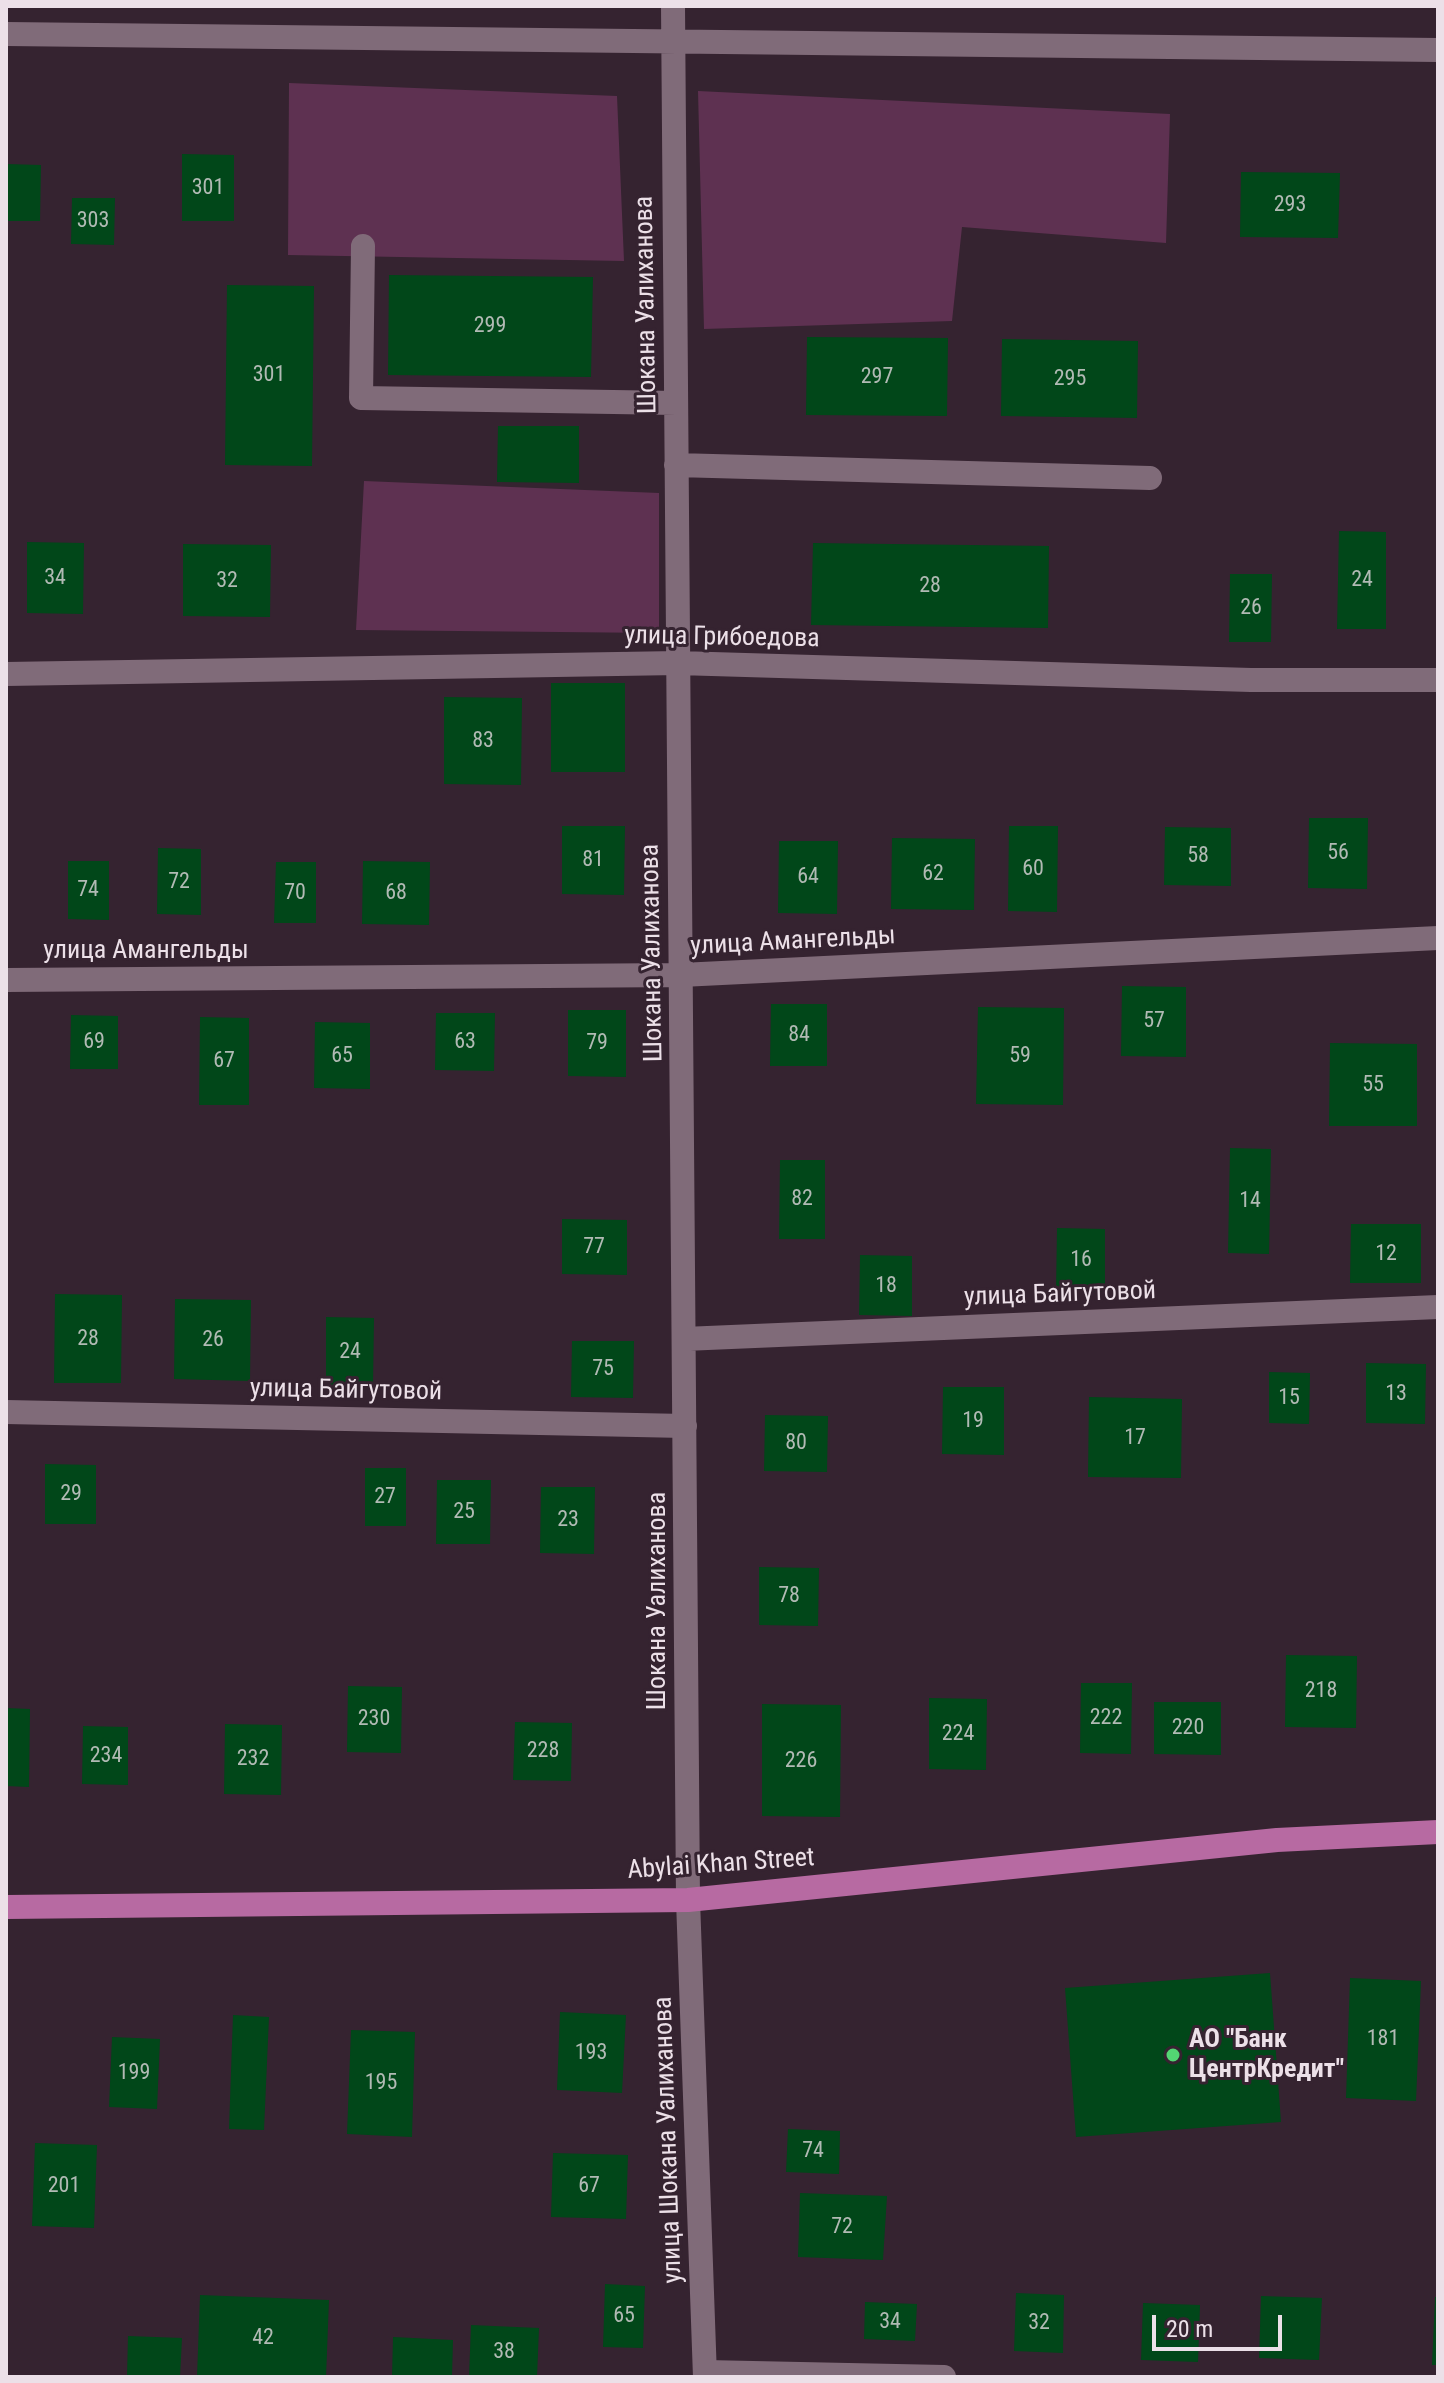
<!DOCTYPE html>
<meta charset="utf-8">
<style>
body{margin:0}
#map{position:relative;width:1444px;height:2383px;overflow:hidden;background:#352330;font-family:"Roboto Condensed",sans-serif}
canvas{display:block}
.frame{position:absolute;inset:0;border:8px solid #ece0e8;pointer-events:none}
.scale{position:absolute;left:1152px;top:2315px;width:130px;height:36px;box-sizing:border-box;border:4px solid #ece0e8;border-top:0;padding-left:10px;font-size:24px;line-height:28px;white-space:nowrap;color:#ece0e8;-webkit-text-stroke:6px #352330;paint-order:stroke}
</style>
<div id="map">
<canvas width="1444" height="2383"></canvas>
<div class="frame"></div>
<div class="scale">20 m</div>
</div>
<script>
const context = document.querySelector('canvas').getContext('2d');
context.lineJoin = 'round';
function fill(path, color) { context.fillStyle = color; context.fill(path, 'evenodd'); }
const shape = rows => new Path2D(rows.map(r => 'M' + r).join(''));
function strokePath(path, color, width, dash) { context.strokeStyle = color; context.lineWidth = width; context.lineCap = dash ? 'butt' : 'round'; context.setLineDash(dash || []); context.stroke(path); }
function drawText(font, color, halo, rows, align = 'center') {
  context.font = font + ' "Roboto Condensed",sans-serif'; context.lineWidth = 6; context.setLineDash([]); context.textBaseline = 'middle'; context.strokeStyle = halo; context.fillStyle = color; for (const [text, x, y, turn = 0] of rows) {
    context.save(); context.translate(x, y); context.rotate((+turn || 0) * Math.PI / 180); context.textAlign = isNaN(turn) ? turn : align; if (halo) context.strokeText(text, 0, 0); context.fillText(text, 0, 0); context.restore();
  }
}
fill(shape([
 [289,83,617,96,624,261,288,255],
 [698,91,1170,114,1166,243,962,227,952,321,704,329],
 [364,481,659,493,659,633,356,630]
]), '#5e3151');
fill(shape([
 [182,154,234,155,234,221,182,221],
 [6,164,41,165,40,221,6,221],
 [1241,172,1340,173,1338,238,1240,237],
 [72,198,115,198,114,245,71,244],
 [389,275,593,277,591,377,388,375],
 [227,285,314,286,312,466,225,465],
 [807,337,948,338,947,416,806,415],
 [1002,339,1138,341,1137,418,1001,416],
 [498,426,579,426,579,483,497,482],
 [1339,531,1386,532,1386,629,1337,629],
 [27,542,84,543,83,614,27,613],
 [813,543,1049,546,1048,628,811,625],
 [183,544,271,545,270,617,183,616],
 [1230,574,1272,574,1271,642,1229,642],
 [551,683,625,683,625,772,551,772],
 [444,697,522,698,521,785,444,784],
 [1309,818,1368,818,1367,889,1308,888],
 [562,826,625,826,624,895,562,894],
 [1009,826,1058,826,1057,912,1008,911],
 [1165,827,1231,828,1231,886,1164,885],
 [892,838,975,839,974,910,891,909],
 [779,841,838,841,837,914,778,913],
 [158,848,201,849,201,915,157,914],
 [68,861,109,861,109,920,68,919],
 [363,861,430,862,429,925,362,924],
 [276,862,316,862,316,923,274,923],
 [1122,986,1186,987,1186,1057,1121,1056],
 [771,1004,827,1004,827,1066,770,1066],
 [978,1007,1064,1008,1063,1105,976,1104],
 [568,1010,626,1010,626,1077,568,1076],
 [436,1013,495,1013,494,1071,435,1070],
 [71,1015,118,1016,118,1069,70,1069],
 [200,1017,249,1018,249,1105,199,1105],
 [315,1022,370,1023,370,1089,314,1088],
 [1330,1043,1417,1044,1417,1126,1329,1126],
 [1230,1148,1271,1149,1269,1254,1228,1253],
 [780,1160,825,1160,825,1239,779,1239],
 [562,1219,627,1220,627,1275,562,1274],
 [1351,1224,1421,1224,1421,1283,1350,1283],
 [1057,1228,1105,1229,1105,1292,1056,1292],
 [860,1255,912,1256,912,1316,859,1315],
 [55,1294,122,1295,121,1383,54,1383],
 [175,1299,251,1300,250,1381,174,1379],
 [326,1317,374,1318,373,1386,326,1385],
 [572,1341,634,1341,633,1398,571,1397],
 [1366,1363,1426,1364,1425,1424,1366,1423],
 [1269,1372,1310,1373,1309,1424,1269,1423],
 [943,1387,1004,1387,1004,1455,942,1454],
 [1089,1397,1182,1399,1181,1478,1088,1477],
 [765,1415,828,1416,827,1472,764,1471],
 [45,1464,96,1465,96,1524,45,1524],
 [365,1468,406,1468,406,1526,365,1526],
 [437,1480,491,1480,490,1544,436,1544],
 [541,1487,595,1487,594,1554,540,1553],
 [759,1567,819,1568,818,1626,759,1625],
 [1286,1655,1357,1656,1356,1728,1285,1727],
 [1081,1683,1132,1683,1131,1754,1080,1753],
 [348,1686,402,1687,401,1753,347,1752],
 [929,1698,987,1699,986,1770,929,1769],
 [1154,1702,1221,1702,1221,1755,1154,1754],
 [762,1704,841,1705,840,1817,762,1816],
 [6,1708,30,1709,29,1787,6,1786],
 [515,1722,572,1723,571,1781,513,1780],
 [225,1724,282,1725,281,1795,224,1794],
 [83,1726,128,1727,128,1785,82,1784],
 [1270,1973,1281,2122,1076,2137,1065,1988],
 [1350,1978,1421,1981,1416,2101,1346,2098],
 [560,2012,626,2015,622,2093,557,2090],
 [233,2015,269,2017,264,2130,229,2129],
 [351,2030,415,2032,412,2137,347,2134],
 [112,2037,160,2039,157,2109,109,2107],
 [788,2129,840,2131,839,2174,786,2172],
 [35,2143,97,2145,94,2228,32,2226],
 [553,2153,628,2155,626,2219,551,2217],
 [800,2193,887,2196,883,2260,798,2257],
 [605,2284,645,2286,643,2348,603,2347],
 [1016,2293,1064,2295,1063,2353,1014,2351],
 [200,2295,329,2300,326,2377,197,2377],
 [1261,2296,1322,2298,1319,2360,1259,2358],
 [1435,2297,1438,2297,1438,2365,1432,2365],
 [865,2302,917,2304,915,2341,864,2339],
 [1143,2303,1200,2305,1198,2362,1141,2360],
 [471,2325,539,2328,537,2377,469,2377],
 [128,2336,182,2338,180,2377,127,2377],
 [393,2337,453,2340,452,2377,392,2377]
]), '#014719');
strokePath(shape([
 [673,6,688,1900,705,2377],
 [6,34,1438,50],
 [363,246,361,398,676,403],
 [676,465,1150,478],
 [6,674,678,663,1251,680,1438,680],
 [6,980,681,975,1438,938],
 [684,1339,1438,1307],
 [6,1412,685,1426],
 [705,2372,944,2377]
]), '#806b79', 24);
strokePath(shape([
 [6,1907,688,1900,1277,1840,1438,1832]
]), '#b76aa2', 24);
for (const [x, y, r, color] of [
 [1173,2055,8,"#53d673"]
]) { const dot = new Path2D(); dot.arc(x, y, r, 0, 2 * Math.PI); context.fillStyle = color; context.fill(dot); strokePath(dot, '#352330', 3); }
drawText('22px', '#b1bab4', null, [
 ["301",208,188],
 ["293",1290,205],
 ["303",93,221],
 ["299",490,326],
 ["301",269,375],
 ["297",877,377],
 ["295",1070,379],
 ["34",55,578],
 ["24",1362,580],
 ["32",227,581],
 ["28",930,586],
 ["26",1251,608],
 ["83",483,741],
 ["56",1338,853],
 ["58",1198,856],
 ["81",593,860],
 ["60",1033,869],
 ["62",933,874],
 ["64",808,877],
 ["72",179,882],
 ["74",88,890],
 ["70",295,893],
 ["68",396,893],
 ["57",1154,1021],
 ["84",799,1035],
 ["69",94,1042],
 ["63",465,1042],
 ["79",597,1043],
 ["65",342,1056],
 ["59",1020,1056],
 ["67",224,1061],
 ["55",1373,1085],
 ["82",802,1199],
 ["14",1250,1201],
 ["77",594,1247],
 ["12",1386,1254],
 ["16",1081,1260],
 ["18",886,1286],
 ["28",88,1339],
 ["26",213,1340],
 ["24",350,1352],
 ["75",603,1369],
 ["13",1396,1394],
 ["15",1289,1398],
 ["19",973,1421],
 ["17",1135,1438],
 ["80",796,1443],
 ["29",71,1494],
 ["27",385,1497],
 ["25",464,1512],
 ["23",568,1520],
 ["78",789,1596],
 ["218",1321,1691],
 ["222",1106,1718],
 ["230",374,1719],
 ["220",1188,1728],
 ["224",958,1734],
 ["228",543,1751],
 ["234",106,1756],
 ["232",253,1759],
 ["226",801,1761],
 ["181",1383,2039],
 ["193",591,2053],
 ["199",134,2073],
 ["195",381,2083],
 ["74",813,2151],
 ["201",64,2186],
 ["67",589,2186],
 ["72",842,2227],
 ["65",624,2316],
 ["34",890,2322],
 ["32",1039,2323],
 ["42",263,2338],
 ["38",504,2352]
]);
drawText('26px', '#ece0e8', '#352330', [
 ["Шокана Уалиханова",647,305,-91],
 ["улица Грибоедова",722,638,1],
 ["улица Амангельды",793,942,-3],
 ["улица Амангельды",146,951],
 ["Шокана Уалиханова",653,953,-91],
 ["улица Байгутовой",1060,1295,-2],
 ["улица Байгутовой",346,1391,1],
 ["Шокана Уалиханова",658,1601,-90],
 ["Abylai Khan Street",721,1865,-4],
 ["улица Шокана Уалиханова",669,2140,-92]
]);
drawText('bold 26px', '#ece0e8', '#352330', [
 ["АО \"Банк",1189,2040],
 ["ЦентрКредит\"",1189,2070]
], 'left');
</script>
